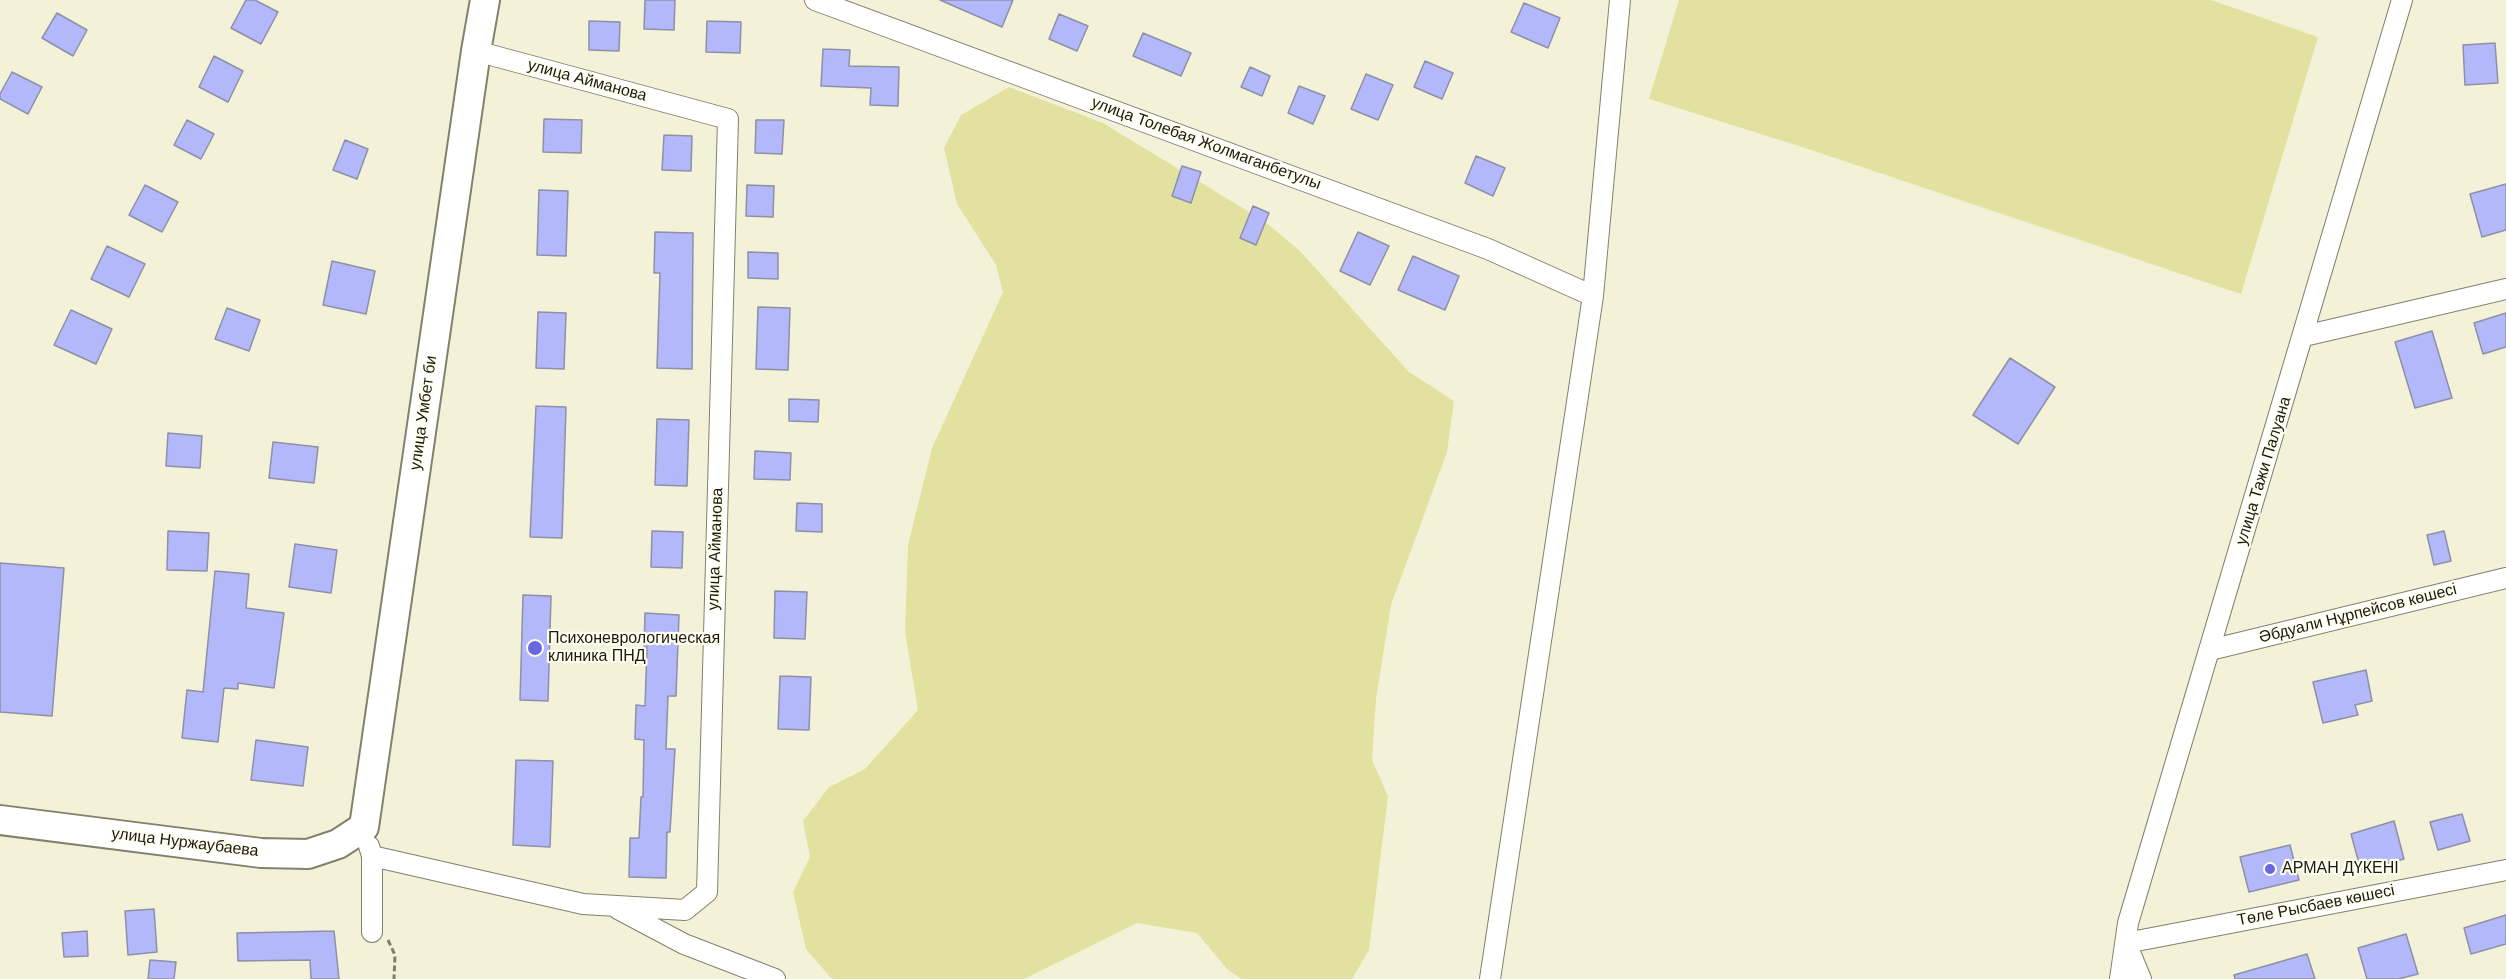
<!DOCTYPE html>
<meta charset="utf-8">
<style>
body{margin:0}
canvas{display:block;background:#f3f2d9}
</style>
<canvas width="2506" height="979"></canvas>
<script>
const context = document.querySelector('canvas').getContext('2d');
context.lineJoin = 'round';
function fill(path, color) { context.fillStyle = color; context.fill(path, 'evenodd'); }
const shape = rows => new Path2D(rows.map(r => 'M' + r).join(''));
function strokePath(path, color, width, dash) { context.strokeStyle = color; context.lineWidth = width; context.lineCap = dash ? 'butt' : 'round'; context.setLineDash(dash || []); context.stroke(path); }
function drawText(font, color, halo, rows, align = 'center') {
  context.font = font + ' "DM Sans",sans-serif'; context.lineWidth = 4.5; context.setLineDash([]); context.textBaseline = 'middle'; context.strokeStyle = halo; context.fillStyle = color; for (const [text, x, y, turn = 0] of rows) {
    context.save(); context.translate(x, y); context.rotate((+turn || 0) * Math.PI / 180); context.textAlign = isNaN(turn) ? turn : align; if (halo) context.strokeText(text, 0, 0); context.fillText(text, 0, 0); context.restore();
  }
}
fill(shape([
 [1679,0,2211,0,2318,37,2241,294,1799,146,1649,99],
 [1009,87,1103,123,1264,221,1300,251,1409,372,1454,401,1447,452,1391,605,1376,699,1372,760,1388,796,1369,950,1352,979,1242,979,1228,970,1197,933,1137,923,1024,979,835,979,831,978,806,949,793,892,810,857,803,821,829,787,865,769,918,710,905,632,908,545,932,448,1003,292,996,265,957,204,944,148,961,115]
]), '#e3e19f');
const building = shape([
 [246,0,255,0,278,12,261,44,231,28,246,0],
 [645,0,675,0,674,30,644,29,645,0],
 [940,0,1013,0,1002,27,940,0],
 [1524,3,1560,18,1548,48,1511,32,1524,3],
 [57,13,87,30,73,56,42,38,57,13],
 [1059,14,1088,26,1077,51,1049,39,1059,14],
 [589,21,620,22,619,51,589,50,589,21],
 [707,21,741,22,740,53,706,52,707,21],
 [1143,33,1191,53,1181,76,1133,56,1143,33],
 [2495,43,2498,83,2465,85,2463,45,2495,43],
 [823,49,850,50,849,66,899,67,898,106,870,105,871,88,821,86,823,49],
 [214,56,243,71,228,102,199,87,214,56],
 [1425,61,1453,73,1442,99,1414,87,1425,61],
 [1250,67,1270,76,1262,96,1241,87,1250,67],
 [12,72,42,87,28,114,0,99,0,94,12,72],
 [1366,74,1393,85,1378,120,1351,109,1366,74],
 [1299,86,1325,96,1313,124,1288,113,1299,86],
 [544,119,582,120,581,153,543,152,544,119],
 [187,120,214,134,201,159,174,145,187,120],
 [756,120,784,120,782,154,755,153,756,120],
 [664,135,692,136,691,171,662,170,664,135],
 [345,140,368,149,357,179,333,170,345,140],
 [1476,156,1505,168,1493,196,1465,183,1476,156],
 [1182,166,1201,172,1191,203,1172,196,1182,166],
 [2506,184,2506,230,2482,237,2470,194,2506,184],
 [145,185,178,202,162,232,129,215,145,185],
 [747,185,774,186,773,217,746,216,747,185],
 [539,190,568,191,566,256,537,255,539,190],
 [1253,206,1269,213,1256,245,1240,238,1253,206],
 [655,232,693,233,692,369,657,368,660,273,654,273,655,232],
 [1358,232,1389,246,1370,285,1340,271,1358,232],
 [107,246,145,264,129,297,91,279,107,246],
 [748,252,778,253,778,279,748,278,748,252],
 [1413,256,1459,276,1445,310,1398,290,1413,256],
 [332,261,375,271,366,314,323,305,332,261],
 [758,307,790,308,788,370,756,369,758,307],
 [227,308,260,320,249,351,215,339,227,308],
 [71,310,112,329,96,364,54,345,71,310],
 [538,312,566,313,564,369,536,368,538,312],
 [2506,313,2506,347,2483,354,2474,323,2506,313],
 [2432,331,2452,398,2415,408,2395,342,2432,331],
 [2010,358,2055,387,2018,444,1973,415,2010,358],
 [789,399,819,400,818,422,789,421,789,399],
 [536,406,566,407,562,538,530,537,536,406],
 [657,419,689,420,687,486,655,485,657,419],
 [168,433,202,436,200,468,166,466,168,433],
 [273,442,318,447,314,483,269,478,273,442],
 [755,451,791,453,790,480,754,479,755,451],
 [797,503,822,504,822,532,796,531,797,503],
 [168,531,209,533,207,571,167,570,168,531],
 [652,531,683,532,682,568,651,567,652,531],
 [2444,531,2451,561,2434,565,2427,535,2444,531],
 [295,544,337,550,331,593,289,587,295,544],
 [0,563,64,568,52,716,0,712,0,563],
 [215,571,249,574,246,608,284,613,274,688,238,683,238,689,224,688,218,742,182,738,187,690,203,692,215,571],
 [775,591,807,592,805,639,774,638,775,591],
 [523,595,551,596,548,701,520,700,523,595],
 [645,613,679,615,676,696,668,696,666,749,675,749,670,832,667,832,666,878,629,877,630,838,639,838,641,797,643,797,644,740,635,739,636,705,645,706,647,647,644,647,645,613],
 [2366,670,2372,701,2355,705,2358,715,2323,723,2313,682,2366,670],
 [780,676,811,677,809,730,778,729,780,676],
 [256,740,308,747,303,786,251,780,256,740],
 [516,760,553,761,550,847,513,845,516,760],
 [2462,814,2470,841,2438,850,2430,822,2462,814],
 [2394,821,2404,859,2361,871,2351,834,2394,821],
 [2290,845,2299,880,2249,892,2240,857,2290,845],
 [154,909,157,952,128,955,125,911,154,909],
 [2506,915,2506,944,2471,954,2464,928,2506,915],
 [87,931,88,956,64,957,62,933,87,931],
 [334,931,339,979,311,979,310,960,238,961,237,933,334,931],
 [2406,934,2418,974,2398,979,2367,979,2358,948,2406,934],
 [2307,954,2315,979,2235,979,2234,975,2307,954],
 [150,960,176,962,174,979,148,979,150,960]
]);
fill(building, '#b2b8f9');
strokePath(building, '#8d90a6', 1.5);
const street = shape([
 [815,0,1488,249,1593,296],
 [2304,336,2506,289],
 [2210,650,2506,578],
 [369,846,372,856,372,932],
 [372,856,583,904,685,910,707,892,728,119,476,51],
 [618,909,684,944,775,979],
 [1490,979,1593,296,1620,0],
 [2120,979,2128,923,2402,0],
 [2141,979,2126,943,2506,870]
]);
const secondary = shape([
 [0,820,261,853,308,854,338,844,364,827,476,51,485,0]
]);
strokePath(street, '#82816b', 22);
strokePath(secondary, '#82816b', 32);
strokePath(shape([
 [388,940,395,955,394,979]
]), '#7f7f6e', 3, [6, 3]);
strokePath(street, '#fff', 20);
strokePath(secondary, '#fff', 28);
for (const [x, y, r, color] of [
 [535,648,8,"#6967e0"],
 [2270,869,6,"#6967e0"]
]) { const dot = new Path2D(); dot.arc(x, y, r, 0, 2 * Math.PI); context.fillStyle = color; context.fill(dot); strokePath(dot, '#fffff0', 2); }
drawText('16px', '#1a1a11', '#fffff0', [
 ["улица Айманова",587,81,15],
 ["улица Толебая Жолмаганбетулы",1206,144,20],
 ["улица Умбет би",424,413,-82],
 ["улица Тажи Палуана",2264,471,-73],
 ["улица Айманова",716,549,-88],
 ["Әбдуали Нұрпейсов көшесі",2358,614,-14],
 ["улица Нуржаубаева",185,843,7],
 ["Төле Рысбаев көшесі",2316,906,-11]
]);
drawText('16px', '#1a1a11', '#fffff0', [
 ["Психоневрологическая",548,639],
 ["клиника ПНД",548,657],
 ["АРМАН ДҮКЕНІ",2282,869]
], 'left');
</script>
